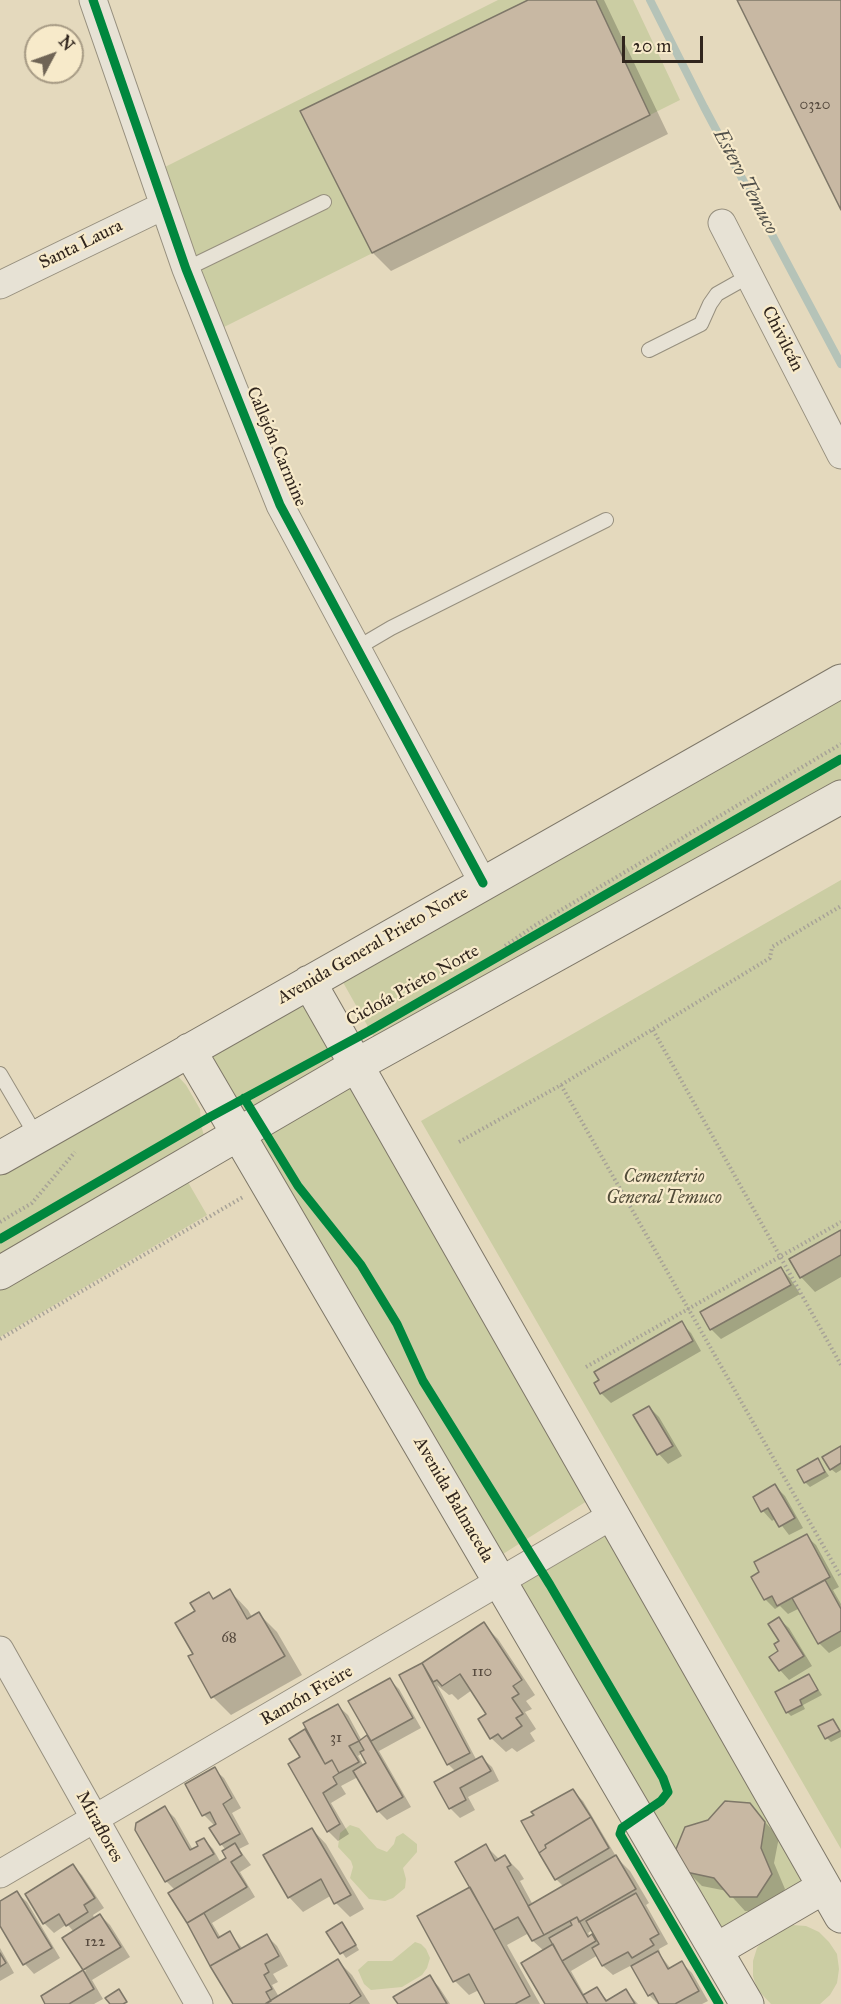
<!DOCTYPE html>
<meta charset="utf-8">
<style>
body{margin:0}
#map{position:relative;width:841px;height:2004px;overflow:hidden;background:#e4d9bd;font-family:"IM FELL Great Primer",serif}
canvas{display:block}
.north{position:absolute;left:24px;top:24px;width:60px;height:60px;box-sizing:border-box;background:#f7eaca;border:2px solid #a79b85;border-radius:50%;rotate:49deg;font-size:16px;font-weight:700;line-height:24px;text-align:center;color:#30251d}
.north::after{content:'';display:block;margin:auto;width:21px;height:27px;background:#6f6455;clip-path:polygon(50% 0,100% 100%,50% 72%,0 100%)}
.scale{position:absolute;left:622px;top:36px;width:81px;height:27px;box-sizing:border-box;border:3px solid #30251d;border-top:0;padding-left:8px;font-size:18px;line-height:21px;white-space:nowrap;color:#30251d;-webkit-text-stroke:4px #f7eaca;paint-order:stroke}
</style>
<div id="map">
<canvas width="841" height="2004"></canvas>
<div class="north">N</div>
<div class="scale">20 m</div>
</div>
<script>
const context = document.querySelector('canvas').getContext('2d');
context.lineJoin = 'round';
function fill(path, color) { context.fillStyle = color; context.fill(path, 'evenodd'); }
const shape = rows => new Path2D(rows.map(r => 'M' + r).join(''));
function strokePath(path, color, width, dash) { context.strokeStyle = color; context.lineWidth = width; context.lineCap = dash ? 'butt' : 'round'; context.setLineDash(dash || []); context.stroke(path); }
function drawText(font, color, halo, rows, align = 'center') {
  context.font = font + ' "IM FELL Great Primer",serif'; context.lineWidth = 4.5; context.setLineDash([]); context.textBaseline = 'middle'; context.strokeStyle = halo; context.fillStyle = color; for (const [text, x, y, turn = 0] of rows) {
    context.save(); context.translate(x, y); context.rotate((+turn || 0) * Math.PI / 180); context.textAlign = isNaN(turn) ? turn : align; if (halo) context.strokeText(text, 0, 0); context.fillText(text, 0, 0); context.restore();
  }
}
fill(shape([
 [498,0,633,0,680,100,218,330,157,171],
 [841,700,841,785,380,1048,340,977],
 [841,880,841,1849,421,1121],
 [301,1000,340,1071,249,1122,207,1051],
 [174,1072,186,1085,200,1109,201,1125,207,1146,0,1265,0,1169],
 [352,1080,587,1501,503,1554,253,1140],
 [185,1177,207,1215,0,1337,0,1286],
 [616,1526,816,1888,717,1946,510,1590],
 [350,1825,359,1828,377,1848,387,1852,394,1844,396,1837,403,1833,417,1844,417,1852,403,1868,406,1879,405,1888,393,1898,385,1901,369,1899,350,1878,353,1867,351,1861,338,1847,340,1833],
 [792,1925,806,1926,819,1932,829,1942,837,1954,839,1969,837,1983,830,1995,820,2004,771,2004,757,1989,753,1976,753,1961,757,1948,766,1937,778,1929],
 [415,1942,421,1944,426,1949,430,1958,427,1968,422,1975,402,1987,371,1990,364,1984,358,1970,368,1961,392,1961]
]), '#cbcda3');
fill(shape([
 [531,0,604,0,668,134,391,271,373,253,302,112],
 [841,1232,841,1277,815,1292,801,1277,791,1259],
 [781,1269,790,1278,800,1294,721,1339,711,1329,702,1313],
 [681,1323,691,1333,701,1351,611,1403,601,1393],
 [649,1407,659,1417,682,1456,668,1464,659,1454,636,1415],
 [841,1448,841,1470,836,1473,831,1469],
 [818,1460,829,1476,810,1487,805,1482],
 [775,1486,785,1496,803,1528,789,1535,776,1518,772,1521,763,1511],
 [806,1536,816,1545,839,1587,833,1590,841,1604,841,1646,829,1653,819,1643,800,1608,788,1614,780,1606,775,1609,765,1599,761,1573],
 [230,1591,248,1610,252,1617,259,1614,277,1632,302,1675,231,1715,213,1697,195,1654,209,1594,215,1600],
 [779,1619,789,1628,812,1666,789,1680,780,1670,781,1642],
 [483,1624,498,1639,535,1695,526,1701,532,1709,525,1712,536,1729,530,1733,535,1741,517,1752,512,1748,506,1752,491,1738,488,1714,472,1690,458,1700,452,1694,449,1695,437,1685,477,1761,482,1758,492,1767,499,1781,468,1797,475,1810,460,1818,450,1808,456,1772,448,1764,401,1676,423,1664],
 [809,1676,822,1695,803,1705,805,1709,791,1716,787,1712],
 [390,1680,399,1689,421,1728,379,1751,411,1807,387,1820,378,1811,358,1777,341,1786,346,1794,331,1803,349,1834,338,1841,328,1831,302,1758,291,1739,307,1730,338,1706,348,1715,362,1741,369,1736],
 [362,1753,368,1764,364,1766,358,1756],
 [832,1720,841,1732,841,1737,831,1742,827,1738],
 [214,1769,224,1778,241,1808,232,1813,249,1844,239,1849,251,1865,240,1872,255,1897,212,1923,221,1938,230,1933,243,1949,267,1936,277,1946,288,1966,273,1974,278,1982,272,1985,279,1997,338,1961,352,1975,370,2004,235,2004,170,1893,175,1890,166,1881,165,1808,175,1818,193,1850,200,1846,204,1839,213,1849,221,1863,228,1859,226,1850,221,1844,215,1826,204,1815],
 [573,1791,583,1801,617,1858,630,1871,649,1903,646,1905,668,1944,659,1949,661,1956,671,1969,682,1963,692,1973,708,2001,702,2004,658,2004,649,1995,632,1965,613,1975,603,1966,598,1955,571,1971,585,1996,597,1989,608,2001,626,1991,638,2004,547,2004,544,1951,533,1941,529,1933,507,1945,540,2004,487,2004,479,1990,469,1995,455,1981,472,1887,486,1846,500,1860,505,1857,519,1871,524,1879,520,1881,533,1905,564,1887,556,1879],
 [591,1931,595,1935,591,1937,588,1933],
 [595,1934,599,1944,592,1936],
 [749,1805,779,1837,774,1863,785,1889,771,1910,745,1911,727,1891,702,1886,687,1871],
 [312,1829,326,1844,364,1909,350,1917,336,1903,332,1895,303,1912,289,1897],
 [73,1866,82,1875,104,1908,93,1915,95,1919,100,1915,110,1925,130,1957,92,1980,103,1999,94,2004,47,2004,43,1997,86,1971,64,1938,74,1932,67,1924,54,1933,44,1923],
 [17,1893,27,1902,60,1958,34,1974,25,1964,0,1923,0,1903],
 [346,1928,359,1950,346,1958,328,1932],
 [0,1948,14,1973,0,1981],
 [430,1977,439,1987,450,2004,399,2004]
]), '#0003');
strokePath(shape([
 [650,0,704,107,841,364]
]), '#b5c3b8', 8);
const building = shape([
 [528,0,596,0,650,115,372,253,300,111,528,0],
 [737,0,841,0,841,210,737,0],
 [841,1230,841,1255,800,1278,789,1259,841,1230],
 [781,1267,791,1285,710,1330,700,1312,781,1267],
 [682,1321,693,1341,600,1394,594,1383,599,1380,594,1372,682,1321],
 [649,1406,673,1446,657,1455,633,1415,649,1406],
 [841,1446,841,1463,830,1470,822,1457,841,1446],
 [818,1458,825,1472,804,1483,797,1470,818,1458],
 [775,1484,795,1518,779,1527,768,1508,761,1512,753,1497,775,1484],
 [807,1534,830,1577,777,1606,772,1596,764,1600,751,1577,759,1572,754,1562,807,1534],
 [825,1580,841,1609,841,1631,818,1644,792,1598,825,1580],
 [230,1589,247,1619,259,1612,285,1656,211,1698,188,1656,193,1654,175,1623,195,1611,190,1603,209,1592,213,1599,230,1589],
 [779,1617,804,1656,779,1671,769,1657,778,1651,774,1644,779,1641,768,1624,779,1617],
 [484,1622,522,1680,513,1686,519,1694,512,1698,523,1714,516,1718,522,1726,502,1739,498,1734,490,1739,478,1719,486,1714,460,1674,442,1686,437,1680,433,1682,422,1663,484,1622],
 [422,1663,470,1753,447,1765,399,1675,422,1663],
 [809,1674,818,1690,800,1700,802,1705,786,1713,775,1692,809,1674],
 [390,1678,413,1718,371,1741,348,1701,390,1678],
 [338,1704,359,1741,349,1746,359,1762,339,1773,332,1760,325,1764,303,1723,338,1704],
 [833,1719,840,1731,825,1739,818,1726,833,1719],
 [305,1729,325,1764,332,1760,339,1773,333,1777,337,1784,323,1793,340,1824,327,1832,288,1764,300,1757,289,1739,305,1729],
 [367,1735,403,1797,377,1812,353,1771,366,1763,360,1752,364,1750,359,1741,367,1735],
 [482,1756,491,1771,460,1788,466,1800,449,1809,434,1782,482,1756],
 [215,1767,232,1798,223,1804,240,1834,220,1845,209,1828,216,1824,210,1812,202,1816,185,1784,215,1767],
 [573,1789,591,1817,545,1845,546,1848,539,1853,521,1821,534,1815,531,1812,573,1789],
 [725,1801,750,1803,765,1822,761,1848,772,1874,757,1897,730,1897,714,1878,686,1872,676,1849,685,1827,708,1820,725,1801],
 [165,1806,190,1850,198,1846,196,1842,204,1838,214,1854,165,1882,135,1830,136,1823,165,1806],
 [591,1817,609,1848,555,1880,539,1853,546,1848,545,1845,591,1817],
 [312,1828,351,1895,334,1904,321,1879,288,1898,263,1855,312,1828],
 [235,1843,242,1855,231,1862,247,1887,187,1923,168,1893,226,1858,222,1851,235,1843],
 [486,1844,495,1861,505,1855,511,1865,507,1867,544,1935,532,1941,518,1917,494,1930,455,1862,486,1844],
 [616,1855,636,1889,579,1922,577,1917,544,1935,528,1906,616,1855],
 [73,1864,95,1898,84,1905,88,1912,66,1926,59,1914,43,1924,25,1894,73,1864],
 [470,1887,530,1996,515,2004,485,2004,469,1974,453,1982,417,1916,470,1887],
 [17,1891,52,1948,23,1965,0,1926,0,1901,17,1891],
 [636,1893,659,1934,650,1939,654,1945,632,1958,628,1952,602,1966,592,1948,599,1944,586,1921,636,1893],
 [204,1913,218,1938,230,1931,240,1949,210,1966,187,1923,204,1913],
 [100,1914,121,1947,83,1970,62,1938,100,1914],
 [577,1917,588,1937,592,1934,596,1941,562,1961,549,1938,572,1925,570,1921,577,1917],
 [342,1922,356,1945,340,1954,326,1932,342,1922],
 [267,1934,279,1956,265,1964,269,1972,264,1975,272,1989,266,1992,271,2001,265,2004,233,2004,210,1966,267,1934],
 [553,1944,562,1961,588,2004,545,2004,521,1963,553,1944],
 [658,1951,668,1969,682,1961,699,1991,675,2004,659,2004,653,1993,648,1996,631,1966,658,1951],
 [0,1953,6,1963,0,1967,0,1953],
 [338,1959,361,1996,349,2004,265,2004,338,1959],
 [83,1970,94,1989,69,2004,45,2004,41,1996,83,1970],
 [430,1975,447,2004,398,2004,393,1997,430,1975],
 [597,1987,606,2001,626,1989,635,2004,588,2004,583,1995,597,1987],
 [119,1989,127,2002,123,2004,110,2004,105,1998,119,1989]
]);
fill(building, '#c8b8a3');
strokePath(building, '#7e7768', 1.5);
const lane = shape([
 [186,269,324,202],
 [649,350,701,324,710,304,717,294,749,276],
 [357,648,391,628,606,520],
 [0,1074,37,1137]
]);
const street = shape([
 [93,0,186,269,280,505,483,883],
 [722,223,841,455],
 [0,285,163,206],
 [0,1650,199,2004],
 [0,1874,613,1515]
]);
const secondary = shape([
 [309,982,841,1916],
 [189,1050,747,2004],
 [0,1158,841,681],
 [0,1273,355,1066,841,797],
 [716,1950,824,1887]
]);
strokePath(lane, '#968f7e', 16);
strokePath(street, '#968f7e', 29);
strokePath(secondary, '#7e7768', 35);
strokePath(shape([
 [505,946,534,926,841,744],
 [653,1030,841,1365],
 [561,1085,841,1577],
 [459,1142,561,1085,770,958,772,947,841,906],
 [0,1222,32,1203,75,1152],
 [0,1339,243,1197],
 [586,1367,841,1222]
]), '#a7a297', 4, [1.5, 3]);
strokePath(lane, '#e7e2d5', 14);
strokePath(street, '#e7e2d5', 27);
strokePath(secondary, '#e7e2d5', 33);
strokePath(shape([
 [93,0,186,269,280,505,483,883],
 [244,1098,298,1186,361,1265,397,1324,423,1381,550,1585,663,1778,668,1792,661,1801,622,1828,620,1834,719,2004],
 [0,1239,210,1117,369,1031,841,759]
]), '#00873e', 9);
drawText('15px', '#564a3e', null, [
 ["0320",815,105],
 ["68",229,1638],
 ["110",482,1672],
 ["31",336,1738],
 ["122",95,1942]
]);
drawText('18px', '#30251d', '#f7eaca', [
 ["Santa Laura",81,245,-26],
 ["Chivilcán",782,339,63],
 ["Callejón Carmine",276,447,67],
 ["Avenida General Prieto Norte",373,946,-30],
 ["Cicloía Prieto Norte",413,986,-29],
 ["Avenida Balmaceda",453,1500,60],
 ["Ramón Freire",307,1696,-30],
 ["Miraflores",99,1827,61]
]);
drawText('italic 18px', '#524c39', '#f7eaca', [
 ["Cementerio",664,1178],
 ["General Temuco",664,1199]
]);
drawText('italic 20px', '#52514b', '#f7eaca', [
 ["Estero Temuco",745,182,62]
]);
</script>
